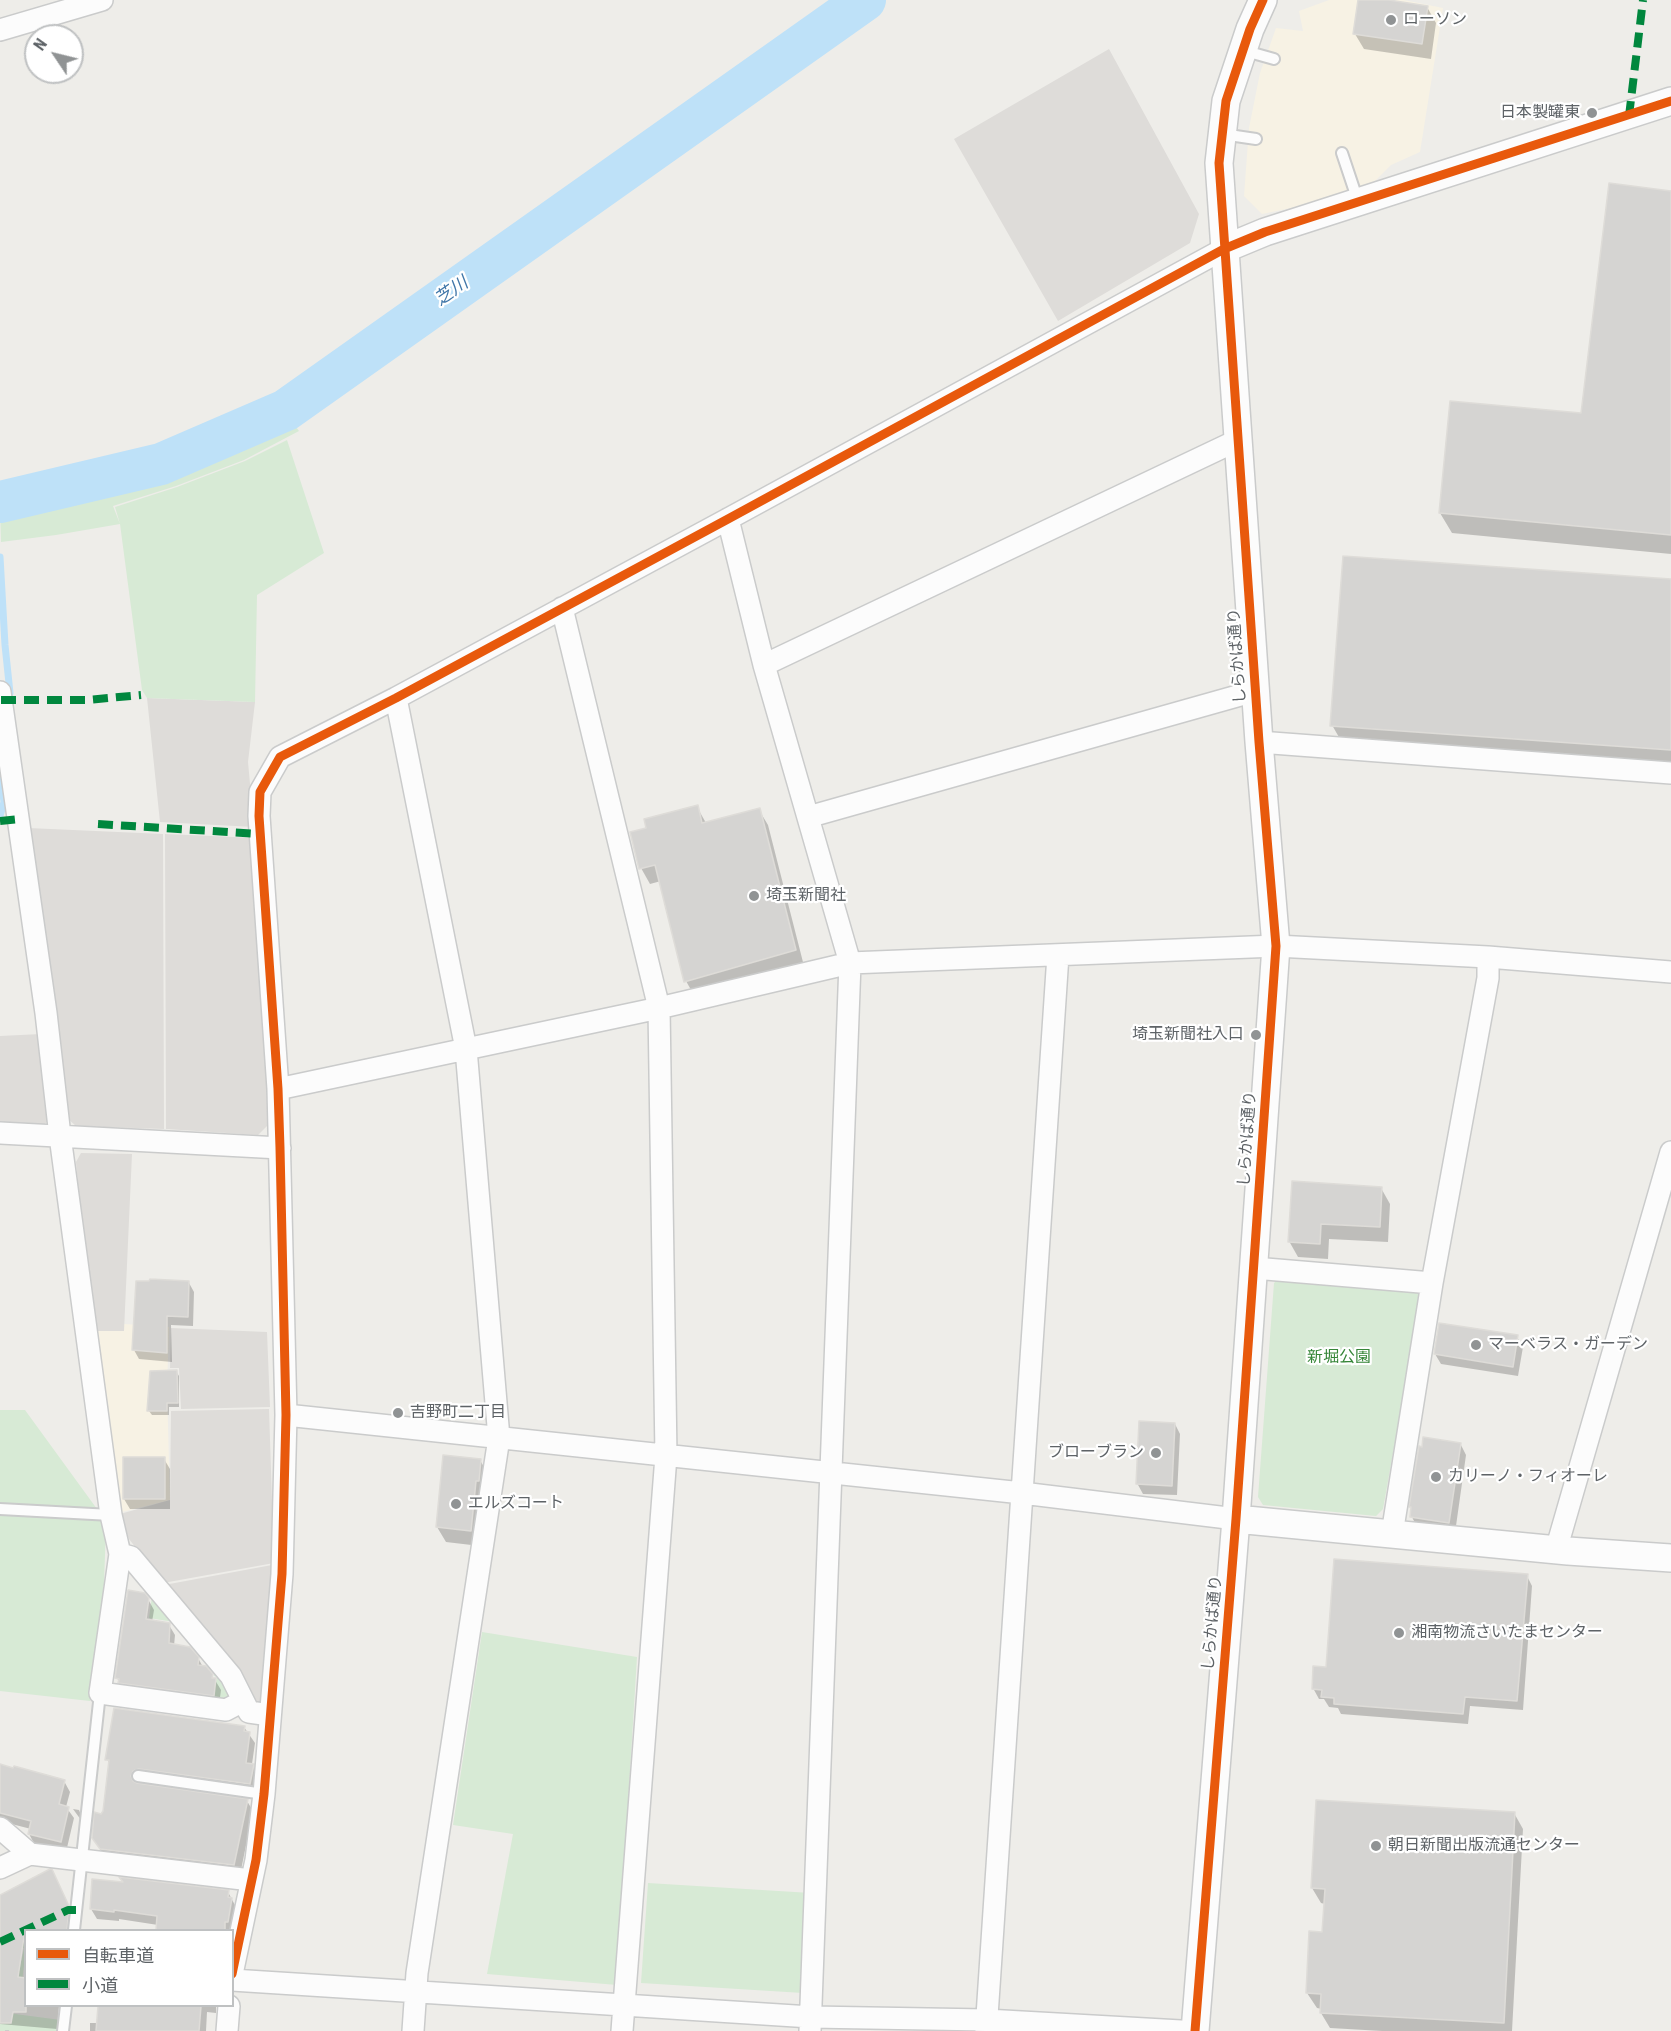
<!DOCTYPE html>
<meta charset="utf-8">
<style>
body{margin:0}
#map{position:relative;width:1671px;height:2031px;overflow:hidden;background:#eeede9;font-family:"Roboto Condensed","Noto Sans JP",sans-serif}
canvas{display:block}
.legend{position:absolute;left:24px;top:1929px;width:210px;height:78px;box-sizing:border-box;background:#fff;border:2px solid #bfc1c2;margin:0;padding:8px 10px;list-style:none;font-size:18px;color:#5e6367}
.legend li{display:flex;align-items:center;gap:12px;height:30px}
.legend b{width:30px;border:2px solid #bfc1c2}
.north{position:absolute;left:24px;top:24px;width:60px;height:60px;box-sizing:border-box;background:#fff;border:2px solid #bfc1c2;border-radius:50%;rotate:305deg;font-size:16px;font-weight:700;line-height:24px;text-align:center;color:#5e6367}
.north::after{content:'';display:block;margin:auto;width:21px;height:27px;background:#909394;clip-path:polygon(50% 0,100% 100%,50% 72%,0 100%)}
</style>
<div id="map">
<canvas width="1671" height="2031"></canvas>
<ul class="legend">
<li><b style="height:8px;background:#e8590c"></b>自転車道</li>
<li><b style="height:8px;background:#00873e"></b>小道</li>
</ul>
<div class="north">N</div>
</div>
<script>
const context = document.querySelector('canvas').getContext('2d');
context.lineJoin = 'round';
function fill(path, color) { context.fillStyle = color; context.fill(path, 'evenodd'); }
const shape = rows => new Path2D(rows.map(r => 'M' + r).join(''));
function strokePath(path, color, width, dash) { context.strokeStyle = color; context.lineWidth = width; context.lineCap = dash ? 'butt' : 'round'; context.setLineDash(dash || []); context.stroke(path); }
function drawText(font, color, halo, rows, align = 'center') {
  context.font = font + ' "Roboto Condensed","Noto Sans JP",sans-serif'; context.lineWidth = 4.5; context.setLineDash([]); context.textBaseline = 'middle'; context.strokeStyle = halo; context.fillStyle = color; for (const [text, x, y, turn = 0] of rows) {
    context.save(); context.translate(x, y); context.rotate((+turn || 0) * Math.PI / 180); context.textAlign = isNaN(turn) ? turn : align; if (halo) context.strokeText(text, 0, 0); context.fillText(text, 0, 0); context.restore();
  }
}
fill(shape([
 [1329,0,1404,0,1443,8,1420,152,1391,165,1373,183,1320,202,1262,214,1244,196,1249,128,1260,73,1276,28,1303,31,1299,11],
 [124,1324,169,1327,167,1388,170,1500,118,1513,91,1331,124,1331]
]), '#f7f2e4');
fill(shape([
 [1109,49,1199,214,1190,243,1058,321,954,139],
 [147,698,255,702,248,762,254,827,160,822],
 [28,828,163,834,164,1129,76,1126,67,1118],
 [165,834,257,838,266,995,267,1126,258,1135,166,1129],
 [41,1034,50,1119,44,1125,0,1122,0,1036],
 [81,1153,132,1154,124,1331,91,1331,76,1162],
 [171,1328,267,1332,270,1407,181,1409,179,1368,170,1368],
 [269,1409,274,1563,163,1583,129,1539,120,1514,170,1500,171,1411],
 [272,1565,260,1707,164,1585]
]), '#dedcd9');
fill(shape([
 [287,415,299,431,244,460,176,486,113,506,120,524,115,507,177,487,245,461,287,440,324,553,257,595,255,702,147,698,142,690,120,524,56,535,1,542,0,507,26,504,98,488,159,471,242,441],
 [1281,1276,1412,1287,1421,1296,1383,1509,1376,1516,1263,1505,1258,1497,1274,1283],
 [0,1410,25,1410,97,1509,93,1511,0,1505],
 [0,1512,101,1519,106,1526,104,1584,90,1701,0,1691],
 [152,1596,174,1622,149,1618],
 [482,1632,637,1657,617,1985,487,1974,513,1834,453,1825],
 [215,1668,231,1693,225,1701,212,1700,217,1677,214,1676],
 [648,1883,811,1893,803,1993,641,1983],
 [25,1934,25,1957,22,1982,17,1981,24,1948,5,1945],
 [0,2012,61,2020,59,2031,0,2031]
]), '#d7ead5');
fill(shape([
 [1360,0,1379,0,1427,7,1436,23,1431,59,1364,49,1355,34],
 [1671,192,1671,554,1452,533,1440,513,1582,415],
 [1671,581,1671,770,1344,746,1332,725],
 [697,807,706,823,759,810,768,825,804,966,695,997,686,981,661,881,650,884,641,868,648,829],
 [1381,1188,1390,1204,1388,1242,1329,1239,1328,1259,1298,1257,1289,1241],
 [151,1283,189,1283,194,1292,193,1326,171,1325,172,1362,139,1359,134,1350],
 [1517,1337,1523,1347,1518,1376,1441,1364,1435,1354],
 [176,1371,179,1376,179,1407,169,1407,169,1415,152,1415,149,1411],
 [1175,1424,1180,1434,1177,1495,1143,1494,1137,1483],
 [1461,1445,1466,1455,1455,1533,1417,1527,1412,1517,1411,1507],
 [164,1459,170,1469,170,1509,130,1509,124,1499],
 [480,1460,489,1476,480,1546,446,1542,437,1527],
 [1527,1576,1532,1586,1523,1710,1470,1706,1468,1724,1341,1714,1338,1708,1329,1707,1324,1699,1319,1699,1313,1688,1327,1668],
 [148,1599,154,1610,152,1622,169,1625,175,1635,174,1646,198,1658,203,1667,215,1680,221,1690,219,1705,125,1692,117,1678],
 [244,1727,255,1743,252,1764,259,1775,256,1794,138,1781,136,1785,247,1801,253,1811,240,1875,107,1859,99,1848,101,1816,104,1812,110,1765,107,1759],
 [0,1765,64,1781,70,1792,66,1807,74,1818,66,1852,35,1845,29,1834,31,1829,0,1821],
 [73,1809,79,1810,81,1815,81,1820],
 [1514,1813,1523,1829,1512,2031,1382,2031,1330,2028,1321,2013,1322,2009,1317,2008,1307,1993,1324,1934,1325,1904,1321,1903,1312,1888],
 [52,1871,77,1922,76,1930,26,1930,26,2006,63,2006,59,2006,57,2029,0,2024,0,1896],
 [228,1892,237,1909,232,1930,157,1930,158,1925,119,1919,119,1921,97,1919,91,1909],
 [99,2006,216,2006,216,2013,207,2012,206,2031,90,2031,90,2023,98,2023]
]), '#0003');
strokePath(shape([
 [0,557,5,645,10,693],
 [0,772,4,802,0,816]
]), '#bee1f8', 7);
strokePath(shape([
 [0,502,161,464,286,410,865,0]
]), '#bee1f8', 42);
const building = shape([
 [1358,0,1389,0,1428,6,1422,44,1353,34,1358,0],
 [1609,183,1671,191,1671,535,1439,513,1450,401,1581,413,1609,183],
 [1343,556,1671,579,1671,750,1330,726,1343,556],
 [698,805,702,823,760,808,796,950,684,982,655,865,639,869,630,832,646,828,644,819,698,805],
 [1292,1181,1382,1187,1380,1227,1321,1224,1320,1244,1288,1242,1292,1181],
 [150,1279,189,1281,188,1317,167,1316,167,1353,132,1350,136,1281,149,1281,150,1279],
 [1439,1323,1518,1335,1513,1367,1434,1354,1439,1323],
 [177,1370,178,1403,167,1403,167,1411,147,1411,150,1371,177,1370],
 [1139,1421,1175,1423,1172,1486,1136,1484,1139,1421],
 [1423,1437,1461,1443,1449,1523,1410,1517,1411,1507,1409,1507,1419,1446,1422,1447,1423,1437],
 [443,1455,481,1459,479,1481,476,1481,471,1531,436,1527,443,1455],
 [123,1457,165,1457,165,1499,123,1499,123,1457],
 [1334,1559,1528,1574,1517,1701,1465,1697,1463,1714,1334,1704,1334,1698,1321,1697,1322,1690,1312,1689,1313,1666,1326,1667,1334,1559],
 [128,1590,145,1593,149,1598,146,1619,170,1623,169,1643,190,1647,199,1657,198,1665,206,1666,213,1674,212,1678,216,1678,214,1696,118,1683,119,1679,115,1678,128,1590],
 [114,1708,245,1726,244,1731,250,1732,246,1763,254,1764,250,1784,139,1769,133,1771,131,1776,133,1781,137,1783,248,1799,234,1865,100,1849,92,1838,94,1812,101,1814,103,1811,109,1760,105,1760,114,1708],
 [0,1764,13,1768,14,1766,65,1780,59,1804,69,1807,61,1842,28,1834,31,1821,0,1813,0,1764],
 [1316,1800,1515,1812,1504,2023,1320,2013,1321,1994,1306,1993,1309,1931,1322,1932,1325,1889,1311,1888,1316,1800],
 [50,1869,52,1869,69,1906,67,1930,25,1930,18,1977,26,1978,26,2012,13,2012,11,2023,0,2023,0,1895,50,1869],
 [119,1877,229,1890,228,1897,232,1898,228,1922,225,1922,225,1930,156,1930,157,1916,114,1910,114,1912,90,1909,92,1879,123,1882,119,1877],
 [98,2006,201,2006,199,2031,96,2031,98,2006]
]);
fill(building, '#d5d4d2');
strokePath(building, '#dedcd8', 1.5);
const service = shape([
 [1242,50,1274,59],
 [1222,134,1256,139],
 [1342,153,1358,201],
 [0,1509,111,1515],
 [138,1776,264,1794],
 [74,1930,100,1693],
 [63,2031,66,2006]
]);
const minor = shape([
 [0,30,102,0],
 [728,519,764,665,850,963,810,2031],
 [562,608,659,1008,666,1456,622,2031],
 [764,665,1238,440],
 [0,692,46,1013,60,1136,111,1515,120,1554,100,1693,226,1710,243,1701],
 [396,698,466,1049,499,1438,417,1973,413,2031],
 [1259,742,1671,773],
 [808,817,1255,691],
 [278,1089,659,1008,850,963,1276,946,1488,957,1671,972],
 [0,1133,280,1148],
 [1254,1268,1432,1283],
 [286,1415,1022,1493,1236,1519],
 [1392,1534,1432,1283,1488,978,1488,957],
 [1556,1550,1671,1152],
 [120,1554,131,1557,231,1676,249,1712,270,1715],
 [0,1828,30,1854],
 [0,1868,30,1854,251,1880],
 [232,1974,256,1860,264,1794,282,1574,286,1415,278,1089,259,816,260,792,280,757,396,698,728,519,1224,249],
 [232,1980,811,2017,986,2020,1181,2031],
 [227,2031,229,2006],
 [986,2031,1058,955]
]);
const tertiary = shape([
 [1224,249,1265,232,1671,101],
 [1236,1519,1568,1551,1671,1558],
 [1195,2031,1236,1519,1276,946,1259,742,1219,163,1226,101,1250,29,1263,0]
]);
strokePath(service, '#cacbcb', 14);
strokePath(minor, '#cacbcb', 24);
strokePath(tertiary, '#cacbcb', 30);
strokePath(shape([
 [7,2031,7,2030]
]), '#cacecb', 4, [6, 3]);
strokePath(service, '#fcfcfc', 10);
strokePath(minor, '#fcfcfc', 21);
strokePath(tertiary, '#fcfcfc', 27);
strokePath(shape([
 [1629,116,1643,0],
 [1,700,87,700,141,695],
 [0,821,19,819],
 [98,824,260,834],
 [0,1942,68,1910,76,1910]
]), '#00873e', 8, [15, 8]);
strokePath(shape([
 [232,1974,256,1860,264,1794,282,1574,286,1415,280,1148,278,1089,259,816,260,792,280,757,396,698,728,519,1224,249,1265,232,1671,101],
 [1195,2031,1236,1519,1276,946,1259,742,1219,163,1226,101,1250,29,1263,0]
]), '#e8590c', 9);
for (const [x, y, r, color] of [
 [1391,20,6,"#909394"],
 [1592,113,6,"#909394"],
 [754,896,6,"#909394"],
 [1256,1035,6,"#909394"],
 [1476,1345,6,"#909394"],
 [398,1413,6,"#909394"],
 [1156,1453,6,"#909394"],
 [1436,1477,6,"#909394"],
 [456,1504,6,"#909394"],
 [1399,1633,6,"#909394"],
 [1376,1846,6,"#909394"]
]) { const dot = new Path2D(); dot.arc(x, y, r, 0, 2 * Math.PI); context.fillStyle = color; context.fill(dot); strokePath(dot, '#fff', 2); }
drawText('16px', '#5e6367', '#fff', [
 ["ローソン",1403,20],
 ["日本製罐東",1580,113,"right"],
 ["埼玉新聞社",766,896],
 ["埼玉新聞社入口",1244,1035,"right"],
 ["マーベラス・ガーデン",1488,1345],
 ["吉野町二丁目",410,1413],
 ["ブローブラン",1144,1453,"right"],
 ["カリーノ・フィオーレ",1448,1477],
 ["エルズコート",468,1504],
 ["湘南物流さいたまセンター",1411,1633],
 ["朝日新聞出版流通センター",1388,1846]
], 'left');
drawText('16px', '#5e6367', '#fff', [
 ["しらかば通り",1238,656,-94],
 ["しらかば通り",1248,1139,-86],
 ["しらかば通り",1213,1623,-85]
]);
drawText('16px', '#368638', '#fff', [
 ["新堀公園",1339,1358]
]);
drawText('italic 18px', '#4177a9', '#fff', [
 ["芝川",452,292,-35]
]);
</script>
